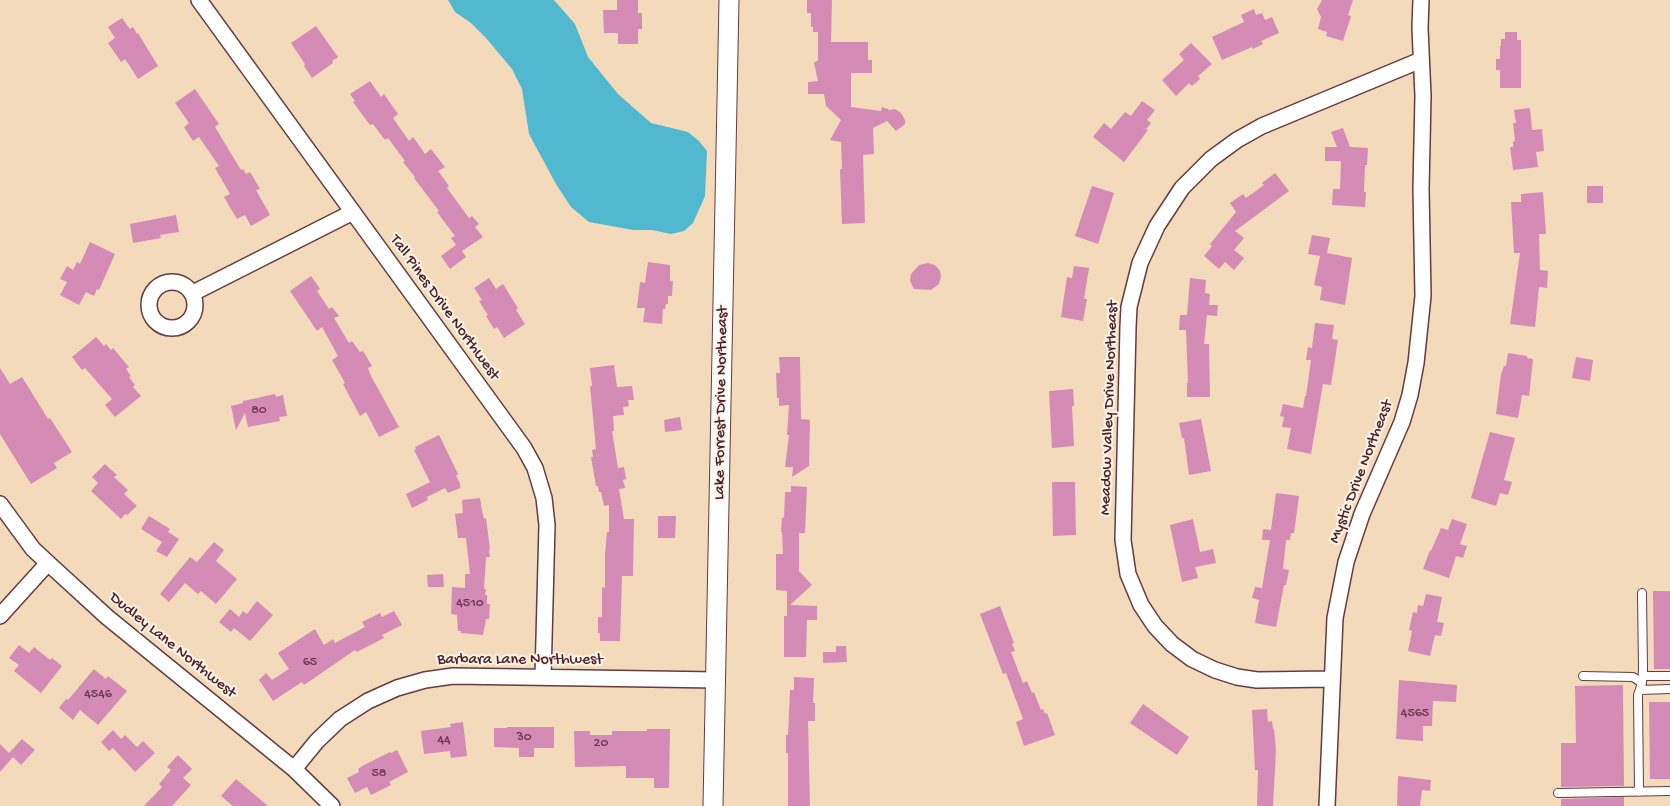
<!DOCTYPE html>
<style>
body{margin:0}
canvas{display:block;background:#f3daba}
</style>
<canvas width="1670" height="806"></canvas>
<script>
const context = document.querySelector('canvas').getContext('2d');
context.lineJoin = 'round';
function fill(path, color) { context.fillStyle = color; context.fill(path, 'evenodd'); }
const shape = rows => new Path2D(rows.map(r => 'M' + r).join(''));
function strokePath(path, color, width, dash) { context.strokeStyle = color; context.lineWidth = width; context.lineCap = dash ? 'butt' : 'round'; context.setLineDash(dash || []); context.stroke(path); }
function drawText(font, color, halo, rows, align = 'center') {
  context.font = font + ' "Gochi Hand",sans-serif'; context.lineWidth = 4; context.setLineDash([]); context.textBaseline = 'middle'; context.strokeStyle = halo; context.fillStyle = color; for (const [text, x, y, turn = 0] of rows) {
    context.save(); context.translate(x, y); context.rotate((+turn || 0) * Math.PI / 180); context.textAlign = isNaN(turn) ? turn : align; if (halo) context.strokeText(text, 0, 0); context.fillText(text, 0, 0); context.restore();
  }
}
fill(shape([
 [448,0,554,0,575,24,588,57,618,94,651,123,688,132,699,141,707,151,705,196,693,223,684,231,671,234,652,230,633,230,589,222,571,207,556,184,529,134,522,89,512,69,486,38,471,23,455,12]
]), '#52b8d0');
fill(shape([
 [617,0,638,0,638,13,642,13,642,29,638,29,638,44,618,44,618,33,604,33,603,10,617,10],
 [807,0,832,0,831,42,868,42,868,60,872,60,872,73,851,73,851,107,881,111,882,107,890,110,895,109,901,113,905,120,905,124,896,131,887,121,873,128,874,154,863,155,865,223,842,224,840,169,842,169,841,142,830,140,841,120,826,106,824,94,808,94,808,82,818,81,814,63,818,60,818,32,813,32,813,27,811,27,811,13,807,13],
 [1322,0,1353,0,1348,15,1351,16,1343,41,1326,36,1327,32,1318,29,1321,17,1317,9],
 [1254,9,1256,15,1262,13,1265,20,1272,17,1279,33,1261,41,1263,44,1253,49,1252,47,1222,60,1212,37,1244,22,1241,15],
 [122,18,130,29,133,27,137,34,138,33,158,66,138,79,125,59,121,62,108,43,115,38,108,27],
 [316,26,338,57,332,61,333,63,312,78,304,66,305,64,291,43],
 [1505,32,1517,32,1517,40,1521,40,1521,88,1500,88,1500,70,1496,70,1496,59,1500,59,1500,46,1501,46,1501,39,1505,39],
 [1191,43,1212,64,1198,76,1200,79,1192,86,1189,83,1176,96,1162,80,1184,60,1179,54],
 [370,81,381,97,384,94,398,114,393,118,409,141,413,137,425,154,431,149,445,167,438,171,449,186,447,188,469,218,472,216,479,224,475,227,483,237,462,251,466,257,450,269,441,256,456,245,451,238,455,236,437,212,439,211,414,178,415,177,403,162,405,161,388,138,385,140,373,124,370,125,353,102,355,101,350,94],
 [195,89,219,124,215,127,241,170,243,169,246,174,250,172,260,189,256,190,270,215,251,226,245,215,237,219,224,197,230,194,215,168,219,166,199,137,193,141,184,127,189,123,175,103],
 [1142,101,1155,110,1147,120,1151,123,1146,129,1148,130,1124,162,1093,137,1104,123,1111,129,1125,112,1131,116],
 [1530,108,1532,130,1542,129,1544,151,1536,152,1538,167,1513,170,1510,147,1513,147,1513,142,1515,141,1513,123,1516,123,1514,110],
 [1343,128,1350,147,1368,148,1367,165,1365,165,1364,192,1366,192,1365,207,1332,205,1333,189,1340,189,1341,161,1325,161,1325,147,1337,147,1331,132],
 [1275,173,1289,191,1235,231,1244,238,1234,250,1244,258,1234,270,1225,262,1219,269,1204,256,1212,246,1210,244,1236,212,1230,203,1243,194,1246,198,1264,185,1262,183],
 [1092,186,1114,193,1098,244,1075,236],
 [1587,186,1603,186,1603,203,1587,203],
 [1543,192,1546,234,1539,234,1540,270,1548,271,1547,288,1539,287,1535,327,1510,324,1520,253,1514,253,1511,202,1521,202,1521,194],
 [176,215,179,232,160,235,161,238,133,243,130,224],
 [1312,235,1330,238,1327,253,1352,258,1345,305,1320,300,1322,287,1314,285,1320,256,1308,254],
 [90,242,115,254,99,290,97,289,94,296,86,292,79,305,60,295,67,282,60,279,67,266,73,270,77,262,80,264],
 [648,262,670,265,670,281,673,281,672,296,668,296,668,304,666,304,665,309,663,309,662,324,643,322,645,308,637,308,640,282,645,283],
 [928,263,935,265,940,271,941,276,939,284,931,290,914,289,910,281,911,274,919,265],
 [1074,266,1089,268,1084,299,1087,299,1083,321,1061,317,1067,277,1072,278],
 [311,276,320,289,317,291,329,309,332,307,339,316,334,318,349,343,352,341,360,352,363,351,372,366,368,368,370,374,399,427,379,437,366,412,360,416,343,384,345,383,332,360,338,356,322,327,317,331,290,291],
 [489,278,496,289,503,284,518,308,516,310,525,324,504,338,497,327,494,329,486,316,488,315,479,301,482,300,474,288],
 [1190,278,1206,280,1205,293,1210,294,1209,305,1218,305,1217,316,1207,315,1204,344,1209,344,1210,397,1187,397,1187,383,1188,383,1186,330,1179,330,1180,315,1187,315],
 [1315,323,1334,325,1332,339,1338,340,1331,385,1323,384,1311,454,1287,449,1291,428,1282,427,1284,417,1280,416,1283,404,1303,408,1305,396,1306,396,1311,360,1306,360,1308,347,1312,348],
 [96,337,104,346,106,344,111,350,113,348,129,367,126,369,131,376,129,377,135,385,133,387,141,396,115,417,105,405,112,399,85,368,82,370,72,357],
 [1508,353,1527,356,1527,358,1533,359,1529,396,1522,395,1518,418,1496,414,1501,374,1504,366,1506,366],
 [779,357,800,357,801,419,810,420,809,466,792,477,793,467,785,467,789,435,787,435,789,405,779,406,779,398,777,398,776,373,780,373],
 [1576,357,1593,360,1590,381,1572,378],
 [614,365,617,387,632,386,634,400,628,400,629,406,623,407,624,415,613,416,614,431,612,431,618,468,624,467,626,479,623,480,625,488,619,489,624,519,634,519,633,576,622,576,620,641,600,641,600,633,598,633,598,617,602,617,602,587,605,588,605,554,607,532,609,532,609,505,604,506,601,492,599,492,598,486,596,486,591,457,593,457,592,450,596,449,590,386,592,386,590,368],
 [0,368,10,384,22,377,48,419,50,418,72,452,54,463,57,468,31,484,0,434],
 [1073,389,1074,406,1072,406,1074,446,1052,448,1049,391],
 [275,394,276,397,283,395,287,416,279,417,280,421,248,427,245,413,236,430,231,406,243,403,243,401],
 [680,417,682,430,665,432,664,420],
 [1201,419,1211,471,1189,475,1184,438,1182,438,1179,423],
 [1490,432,1515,438,1504,480,1512,482,1508,495,1500,493,1496,506,1471,498],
 [439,435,458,474,456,476,460,483,460,488,448,493,445,488,427,497,428,500,412,508,406,494,430,482,414,450,416,449,415,447],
 [105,464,117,475,114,477,128,490,124,494,137,506,127,515,125,514,121,519,91,491,98,483,92,477],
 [1052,482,1075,482,1076,535,1053,536],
 [791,486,807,487,805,533,799,533,799,571,812,585,790,605,817,606,817,620,807,620,806,657,784,657,784,616,787,616,787,591,776,590,776,554,783,554,782,532,781,532,782,517,784,518,785,492,791,492],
 [1276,493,1299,496,1294,533,1291,533,1290,540,1286,540,1283,569,1289,570,1286,585,1284,585,1276,627,1255,623,1259,600,1252,598,1255,587,1262,588,1270,540,1262,540,1263,529,1271,530],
 [480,498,482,511,484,519,486,518,490,549,489,549,490,557,486,557,484,589,486,589,485,595,487,595,487,604,490,604,489,619,486,619,483,635,461,633,461,631,458,631,457,615,451,614,452,587,465,588,465,574,470,574,466,538,458,538,455,514,463,513,462,500],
 [149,516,170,529,168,532,179,539,167,557,156,551,162,542,141,529],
 [658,516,676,516,675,538,658,538],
 [1193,519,1200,552,1213,549,1216,563,1195,567,1198,578,1182,582,1170,525],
 [1452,519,1467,524,1460,544,1467,546,1463,558,1456,556,1449,578,1423,569,1430,550,1431,551,1441,528,1448,530],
 [214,542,224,550,216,561,237,579,216,604,201,591,198,594,185,583,169,602,160,594,190,557,197,562],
 [443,574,444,587,428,587,427,575],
 [1653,591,1670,591,1670,669,1654,669],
 [1426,594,1442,597,1437,622,1444,623,1441,636,1435,635,1430,656,1408,651,1412,631,1409,630,1413,612,1417,613,1418,605,1423,606],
 [257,601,273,615,250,641,234,628,231,632,219,622,230,609,239,617,243,611,247,614],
 [1000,606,1014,643,1012,644,1015,651,1011,652,1023,683,1027,681,1032,693,1034,692,1041,710,1043,709,1045,714,1047,713,1055,735,1024,746,1016,722,1023,719,1006,673,1003,674,980,614],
 [394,611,402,625,382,635,384,638,357,652,355,650,304,685,302,682,273,701,259,680,266,673,272,680,289,669,278,653,315,629,324,645,333,639,335,643,365,627,362,622,380,613,382,617],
 [19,645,29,653,34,647,50,660,52,658,62,666,41,693,14,671,19,665,9,658],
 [836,646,846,646,847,662,823,663,823,652,836,652],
 [94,669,106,679,108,676,127,691,98,725,80,710,73,720,59,708,66,699,68,700],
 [794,677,814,678,813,703,815,703,815,721,808,721,810,806,788,806,788,753,786,753,786,735,788,735,790,690,794,690],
 [1399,680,1457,685,1456,702,1433,701,1432,726,1423,726,1423,741,1396,739],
 [1623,685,1624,786,1561,787,1561,743,1576,743,1575,686],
 [1649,702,1670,702,1670,779,1650,779],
 [1143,704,1189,737,1177,755,1130,723],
 [1267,709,1268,722,1272,721,1273,729,1274,729,1276,750,1273,806,1257,806,1258,770,1255,770,1252,710],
 [463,722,467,756,451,758,450,751,424,754,421,731,451,727,450,724],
 [507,727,554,727,554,748,534,748,534,757,519,757,519,748,494,747,494,728,507,728],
 [647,729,670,729,669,788,654,788,654,778,626,778,626,766,575,767,574,731,590,731,590,735,612,735,612,731,647,731],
 [113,730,121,739,125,735,137,747,143,741,155,753,135,772,113,748,109,751,101,742],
 [22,739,35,750,21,765,13,757,0,772,0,744,9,753],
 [397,750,408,772,389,782,391,785,371,795,367,787,355,793,347,778,359,772,358,769,364,765,390,752,391,753],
 [178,755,192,769,183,778,191,785,172,806,144,806,162,787,159,784,171,770,167,767],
 [1398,776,1431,780,1430,791,1422,790,1420,806,1397,806],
 [236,779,268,806,233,806,221,796],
 [1624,797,1624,806,1561,806,1561,799]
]), '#d48cb6');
const service = shape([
 [1583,676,1633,677,1642,683],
 [1643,676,1670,676],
 [1640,690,1670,689],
 [1639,792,1638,695,1642,683,1643,670,1642,593],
 [1558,793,1670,791]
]);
const minor = shape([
 [199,0,524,448,535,468,544,498,547,525,543,677],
 '149 305a23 23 0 1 1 46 0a23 23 0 1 1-46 0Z',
 [193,293,353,212],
 [0,504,33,549,48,563,107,617,294,769,332,806],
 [0,616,48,563],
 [1331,679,1257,680,1237,677,1215,670,1192,659,1172,644,1155,626,1141,605,1128,574,1123,540,1128,327,1129,307,1140,263,1157,226,1182,188,1211,159,1237,140,1262,126,1421,60],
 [294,769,317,741,340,719,368,701,397,688,425,680,453,676,717,680],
 [1327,806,1335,618,1346,562,1362,514,1402,422,1410,395,1416,363,1423,296,1421,189,1423,96,1420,28,1421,0]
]);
const tertiary = shape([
 [713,806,729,0]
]);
strokePath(service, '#633b40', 10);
strokePath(minor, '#633b40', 18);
strokePath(tertiary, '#633b40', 21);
strokePath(service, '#fff', 8);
strokePath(minor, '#fff', 15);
strokePath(tertiary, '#fff', 19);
drawText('14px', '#6c3a4e', null, [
 ["80",259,411],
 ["4510",470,604],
 ["65",310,663],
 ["4546",98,695],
 ["4565",1415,714],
 ["30",524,738],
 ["44",444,741],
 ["20",601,744],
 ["58",379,774]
]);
drawText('16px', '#4a1f2b', '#fcf5e5', [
 ["Tall Pines Drive Northwest",444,308,54],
 ["Lake Forrest Drive Northeast",722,403,-89],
 ["Meadow Valley Drive Northeast",1110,408,-88],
 ["Mystic Drive Northeast",1362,472,-69],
 ["Dudley Lane Northwest",172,646,39],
 ["Barbara Lane Northwest",520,661]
]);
</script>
